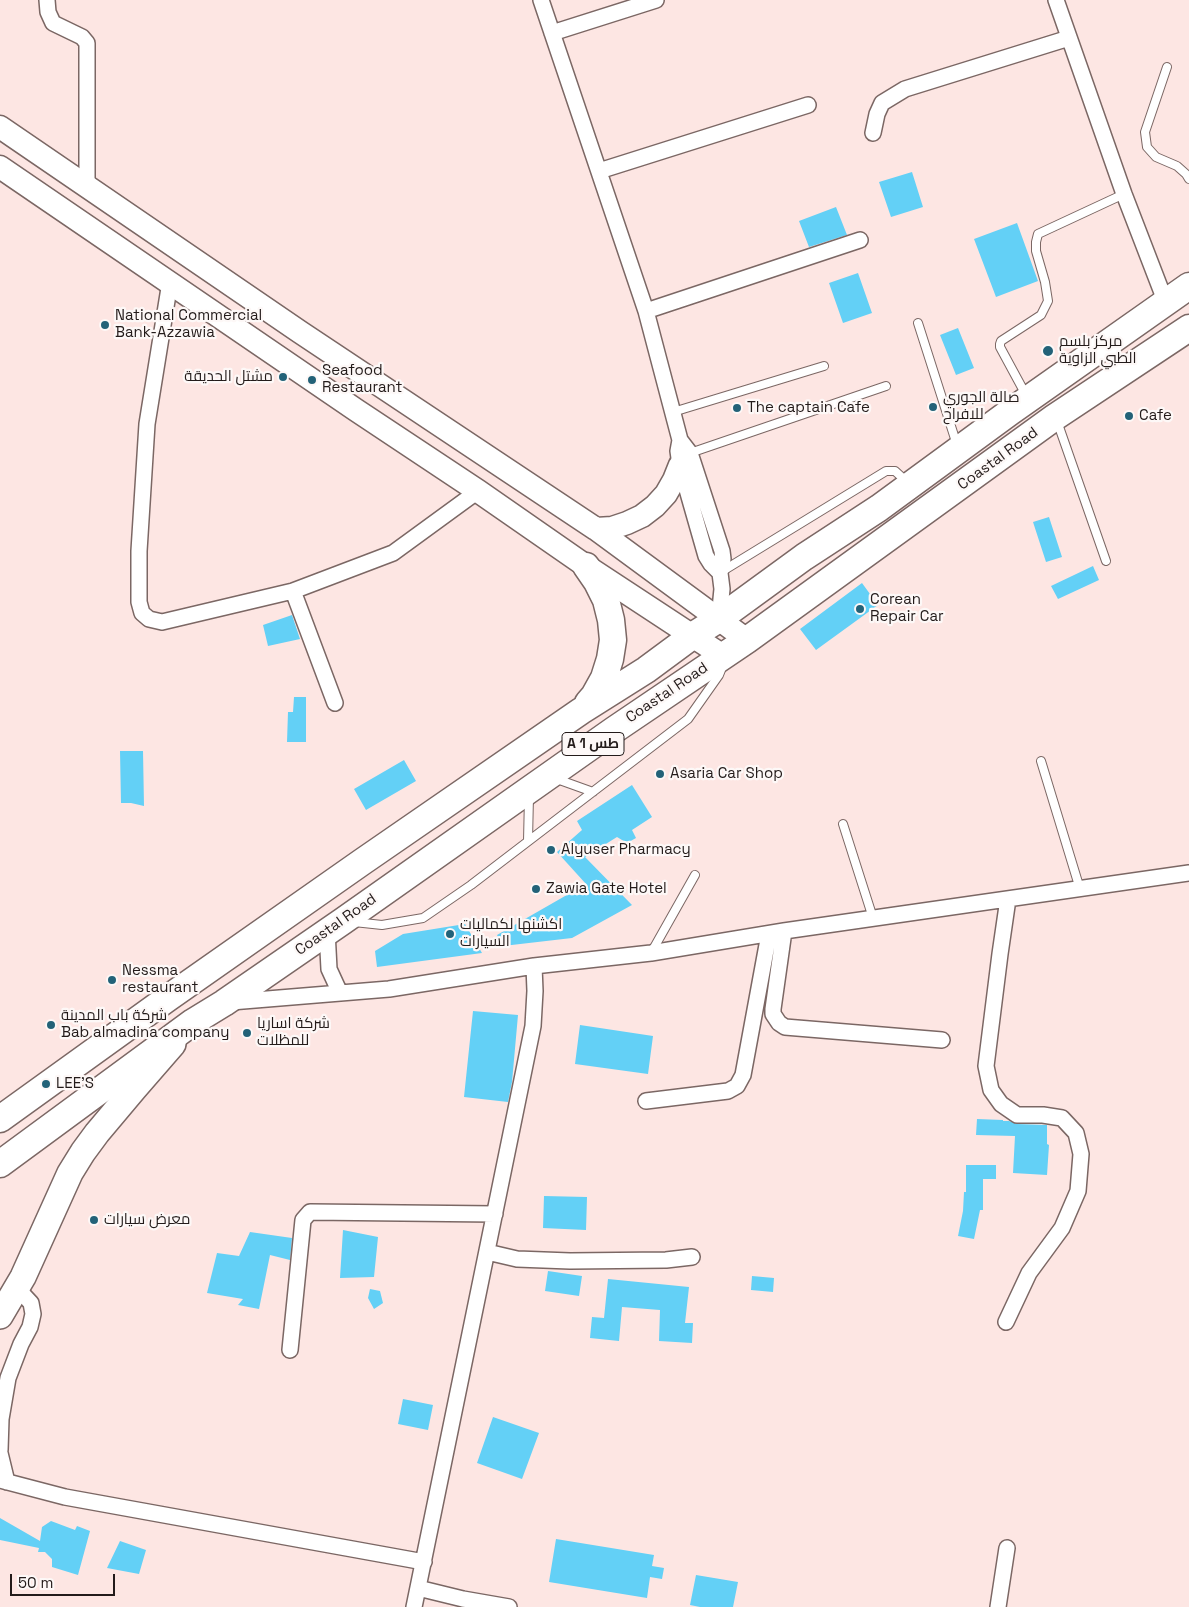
<!DOCTYPE html>
<meta charset="utf-8">
<style>
body{margin:0}
#map{position:relative;width:1189px;height:1607px;overflow:hidden;background:#fde6e3;font-family:"Space Grotesk",sans-serif}
canvas{display:block}
.scale{position:absolute;left:10px;top:1574px;width:105px;height:22px;box-sizing:border-box;border:2px solid #231b1a;border-top:0;padding-left:6px;font-size:15px;line-height:18px;white-space:nowrap;color:#231b1a;-webkit-text-stroke:4px #fdf8f7;paint-order:stroke}
</style>
<div id="map">
<canvas width="1189" height="1607"></canvas>
<div class="scale">50 m</div>
</div>
<script>
const context = document.querySelector('canvas').getContext('2d');
context.lineJoin = 'round';
function fill(path, color) { context.fillStyle = color; context.fill(path, 'evenodd'); }
const shape = rows => new Path2D(rows.map(r => 'M' + r).join(''));
function strokePath(path, color, width, dash) { context.strokeStyle = color; context.lineWidth = width; context.lineCap = dash ? 'butt' : 'round'; context.setLineDash(dash || []); context.stroke(path); }
function drawText(font, color, halo, rows, align = 'center') {
  context.font = font + ' "Space Grotesk",Cairo,sans-serif'; context.lineWidth = 4.5; context.setLineDash([]); context.textBaseline = 'middle'; context.strokeStyle = halo; context.fillStyle = color; for (const [text, x, y, turn = 0] of rows) {
    context.save(); context.translate(x, y); context.rotate((+turn || 0) * Math.PI / 180); context.textAlign = isNaN(turn) ? turn : align; if (halo) context.strokeText(text, 0, 0); context.fillText(text, 0, 0); context.restore();
  }
}
fill(shape([
 [912,172,923,207,891,217,879,182],
 [836,207,847,235,809,247,799,221],
 [1017,223,1038,281,996,297,974,239],
 [858,273,872,313,843,323,829,283],
 [958,328,974,368,956,375,940,335],
 [1049,517,1062,557,1046,562,1033,522],
 [1093,566,1099,580,1058,599,1051,586],
 [862,583,878,605,816,650,800,629],
 [292,615,300,639,268,646,263,625],
 [294,697,306,697,306,742,287,742,288,712,293,712],
 [120,751,143,751,144,806,131,803,121,803],
 [404,760,416,781,366,810,354,789],
 [632,785,652,817,632,830,636,838,627,843,617,837,585,857,632,905,572,938,503,946,497,935,586,884,557,852,582,830,577,821],
 [465,924,482,953,377,967,375,951,403,934],
 [473,1011,518,1015,512,1082,508,1102,464,1097],
 [580,1025,653,1036,648,1074,575,1064],
 [977,1119,1003,1120,1003,1121,1009,1121,1017,1124,1047,1125,1047,1144,1049,1145,1047,1175,1013,1173,1015,1136,976,1135],
 [966,1165,996,1165,996,1179,983,1179,983,1210,980,1210,974,1239,958,1236,963,1211,964,1192,966,1192],
 [544,1196,587,1197,586,1230,543,1228],
 [343,1230,378,1237,374,1277,340,1278],
 [250,1232,292,1238,290,1260,270,1255,259,1309,238,1305,243,1299,207,1293,217,1253,239,1256],
 [548,1271,582,1276,579,1296,545,1291],
 [752,1276,774,1278,773,1292,751,1290],
 [608,1279,689,1287,685,1323,693,1323,692,1343,659,1341,660,1310,622,1307,619,1341,590,1338,592,1317,604,1318],
 [370,1289,380,1291,383,1303,374,1309,368,1298],
 [403,1399,433,1405,428,1430,398,1424],
 [493,1417,539,1433,522,1479,477,1463],
 [0,1518,40,1541,42,1527,51,1521,75,1530,77,1526,90,1531,78,1575,52,1567,52,1559,45,1552,38,1552,39,1548,0,1540],
 [556,1539,654,1555,652,1566,664,1568,662,1579,650,1577,647,1598,549,1582],
 [120,1541,146,1550,139,1574,107,1568],
 [696,1575,738,1582,733,1607,700,1607,690,1605]
]), '#63d0f6');
const service = shape([
 [1167,67,1145,132,1147,147,1156,157,1177,166,1186,174,1189,179],
 [918,323,957,445],
 [1026,395,1000,347,1000,344,1001,341,1041,315,1048,301,1045,282,1036,251,1036,242,1038,234,1124,194],
 [673,412,824,366],
 [1057,421,1106,561],
 [690,453,886,386],
 [721,572,886,471,895,471,907,482],
 [1041,761,1080,889],
 [554,778,593,792],
 [843,824,873,918],
 [528,841,529,796],
 [354,922,382,925,423,918,471,885,688,719,719,675,723,665],
 [651,953,695,875]
]);
const minor = shape([
 [47,0,48,12,53,23,82,37,87,43,87,185],
 [541,0,646,311,680,440,678,451,680,465,706,556,711,564,720,573],
 [1056,0,1124,194,1166,303],
 [552,33,656,0],
 [873,133,877,114,882,103,905,89,1069,38],
 [599,171,808,105],
 [170,282,147,424,139,551,139,602,142,613,149,619,162,622,293,591,393,553,478,491],
 [646,311,860,240],
 [680,440,690,453,722,551,723,559,720,573,722,589,719,619],
 [293,591,335,703],
 [327,931,329,969,340,993],
 [784,931,773,1009,773,1014,779,1023,785,1027,942,1040],
 [231,1002,389,989,534,966,651,953,784,931,1189,873],
 [646,1101,728,1091,737,1086,743,1075,769,934],
 [487,1252,517,1259,570,1261,666,1260,692,1257],
 [1006,1322,1029,1273,1062,1228,1078,1191,1081,1154,1076,1133,1062,1118,1043,1115,1017,1115,1001,1104,991,1090,986,1066,1000,954,1008,899],
 [290,1350,303,1220,310,1212,495,1214],
 [0,1450,1,1419,8,1378,21,1344,30,1327,33,1314,31,1303,17,1288],
 [0,1453,7,1482],
 [0,1480,65,1497,424,1562],
 [418,1588,463,1599,509,1607],
 [414,1607,533,1026,535,991,534,966],
 [998,1607,1007,1548]
]);
const secondary = shape([
 [0,127,300,332,596,529,747,640],
 [0,167,356,410,478,491,586,566,723,656],
 [596,529,612,528,627,523,642,516,655,506,666,494,674,480,680,465]
]);
const primary = shape([
 [0,1316,23,1277,70,1173,83,1152,97,1133,134,1089,173,1044]
]);
const trunk = shape([
 [586,566,597,582,606,600,611,620,613,640,610,659,604,678,594,696,588,703],
 [0,1119,168,998,362,862,581,711,646,670,692,636,719,619,804,557,879,508,1010,412,1189,286],
 [0,1164,193,1022,224,1003,343,921,614,730,747,640,1055,417,1189,328]
]);
strokePath(service, '#7b6764', 10);
strokePath(minor, '#7b6764', 18);
strokePath(secondary, '#7b6764', 25);
strokePath(primary, '#7b6764', 28);
strokePath(trunk, '#7b6764', 29);
strokePath(service, '#fff', 8);
strokePath(minor, '#fff', 15);
strokePath(secondary, '#fff', 22);
strokePath(primary, '#fff', 25);
strokePath(trunk, '#fff', 26);
for (const [x, y, r, color] of [
 [105,325,5,"#236278"],
 [1048,351,6,"#236278"],
 [283,377,5,"#236278"],
 [312,380,5,"#236278"],
 [933,407,5,"#236278"],
 [737,408,5,"#236278"],
 [1129,416,5,"#236278"],
 [860,609,5,"#236278"],
 [660,774,5,"#236278"],
 [551,850,5,"#236278"],
 [536,889,5,"#236278"],
 [450,934,5,"#236278"],
 [112,980,5,"#236278"],
 [51,1025,5,"#236278"],
 [247,1033,5,"#236278"],
 [46,1084,5,"#236278"],
 [94,1220,5,"#236278"]
]) { const dot = new Path2D(); dot.arc(x, y, r, 0, 2 * Math.PI); context.fillStyle = color; context.fill(dot); strokePath(dot, '#fdf8f7', 2); }
for (const [x, y, w] of [
 [593,744,62]
]) { const box = new Path2D(); box.roundRect(x - w / 2, y - 11.5, w, 23, 4); context.fillStyle = '#fdf8f7'; context.fill(box); strokePath(box, '#231b1a', 1); }
drawText('bold 14px', '#231b1a', null, [
 ["A 1 طس",593,744]
]);
drawText('15px', '#231b1a', '#fdf8f7', [
 ["National Commercial",115,316],
 ["Bank-Azzawia",115,333],
 ["مركز بلسم",1059,342],
 ["الطبي الزاوية",1059,359],
 ["Seafood",322,371],
 ["Restaurant",322,388],
 ["مشتل الحديقة",273,377,"right"],
 ["صالة الجوري",943,398],
 ["للافراح",943,415],
 ["The captain Cafe",747,408],
 ["Cafe",1139,416],
 ["Corean",870,600],
 ["Repair Car",870,617],
 ["Asaria Car Shop",670,774],
 ["Alyuser Pharmacy",561,850],
 ["Zawia Gate Hotel",546,889],
 ["اكشنها لكماليات",460,925],
 ["السيارات",460,942],
 ["Nessma",122,971],
 ["restaurant",122,988],
 ["شركة باب المدينة",61,1016],
 ["Bab almadina company",61,1033],
 ["شركة اساريا",257,1024],
 ["للمظلات",257,1041],
 ["LEE'S",56,1084],
 ["معرض سيارات",104,1220]
], 'left');
drawText('15px', '#231b1a', '#fdf8f7', [
 ["Coastal Road",998,459,-36],
 ["Coastal Road",667,693,-34],
 ["Coastal Road",336,925,-35]
]);
</script>
